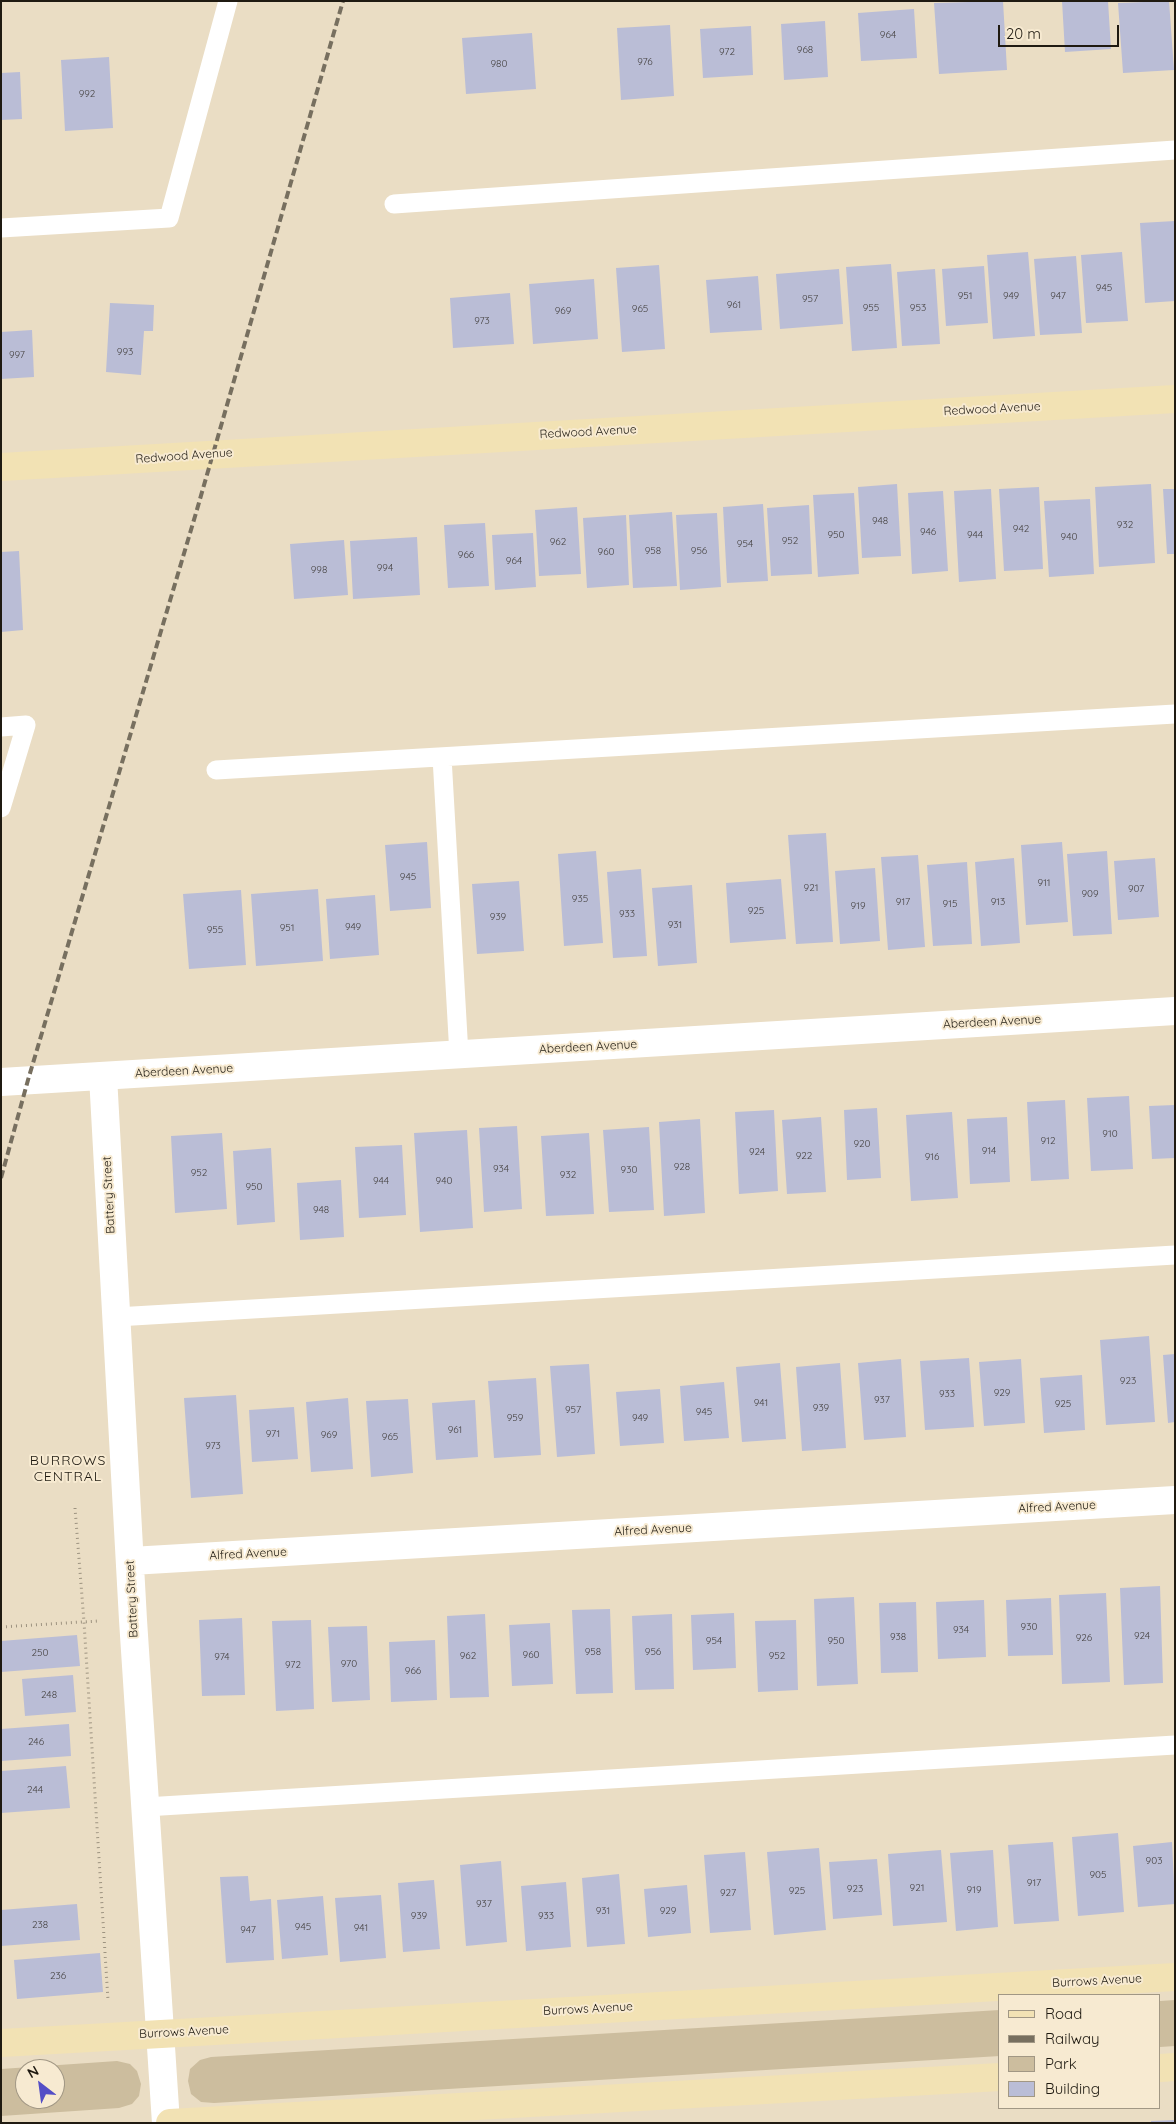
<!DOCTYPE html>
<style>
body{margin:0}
#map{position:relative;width:1176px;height:2124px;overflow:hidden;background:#eaddc4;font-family:Quicksand,sans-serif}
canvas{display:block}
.frame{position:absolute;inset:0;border:2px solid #1f1a11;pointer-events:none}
.legend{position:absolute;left:998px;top:1994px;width:162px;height:115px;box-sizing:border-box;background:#f7ead1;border:1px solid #a19784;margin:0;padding:6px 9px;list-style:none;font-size:15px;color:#1f1a11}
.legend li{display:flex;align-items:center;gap:10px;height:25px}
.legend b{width:25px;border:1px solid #a19784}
.north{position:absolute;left:15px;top:2059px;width:50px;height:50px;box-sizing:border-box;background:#f7ead1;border:1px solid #a19784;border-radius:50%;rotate:330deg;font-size:14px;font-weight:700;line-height:20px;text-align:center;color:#1f1a11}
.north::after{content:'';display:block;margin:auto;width:18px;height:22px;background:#544ec6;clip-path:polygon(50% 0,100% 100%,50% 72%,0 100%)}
.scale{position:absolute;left:998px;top:25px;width:121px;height:22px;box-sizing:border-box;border:2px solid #1f1a11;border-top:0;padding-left:6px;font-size:15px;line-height:18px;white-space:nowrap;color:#1f1a11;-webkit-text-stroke:4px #f7ead1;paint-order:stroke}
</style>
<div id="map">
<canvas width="1176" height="2124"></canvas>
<div class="frame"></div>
<ul class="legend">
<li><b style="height:6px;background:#f2e2b4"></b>Road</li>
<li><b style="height:6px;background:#776f5f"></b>Railway</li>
<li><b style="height:14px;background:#ccbd9e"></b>Park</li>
<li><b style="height:14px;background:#babdd6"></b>Building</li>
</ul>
<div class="north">N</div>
<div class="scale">20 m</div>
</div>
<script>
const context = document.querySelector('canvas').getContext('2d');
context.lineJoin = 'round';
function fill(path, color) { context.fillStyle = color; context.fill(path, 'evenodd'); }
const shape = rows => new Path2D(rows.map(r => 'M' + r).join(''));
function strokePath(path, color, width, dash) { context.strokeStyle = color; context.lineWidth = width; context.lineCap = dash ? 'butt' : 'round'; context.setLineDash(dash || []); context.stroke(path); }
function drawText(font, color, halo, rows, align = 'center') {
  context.font = font + ' Quicksand,sans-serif'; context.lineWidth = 4; context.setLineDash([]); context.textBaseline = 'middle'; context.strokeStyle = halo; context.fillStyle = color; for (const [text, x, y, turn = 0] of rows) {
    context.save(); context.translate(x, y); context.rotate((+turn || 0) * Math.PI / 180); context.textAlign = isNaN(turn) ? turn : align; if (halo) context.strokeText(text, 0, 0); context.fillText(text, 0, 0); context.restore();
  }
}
fill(shape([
 [1175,2000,1175,2046,1160,2047,1160,2001],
 [1000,2010,1000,2056,214,2103,201,2102,191,2094,188,2081,190,2069,200,2060,211,2057],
 [117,2061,130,2064,137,2071,141,2084,139,2096,132,2104,119,2108,1,2116,1,2069],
 [25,2069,55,2069,55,2099,25,2099]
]), '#ccbd9e');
fill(shape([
 [1003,1,1007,70,939,74,934,3],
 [1062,1,1108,1,1111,49,1065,52],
 [1169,1,1174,70,1123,73,1118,3],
 [914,9,917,58,861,61,858,13],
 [825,21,828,77,784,80,781,24],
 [670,25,674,96,621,100,617,28],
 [751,26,753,75,703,78,700,29],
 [532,33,536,89,466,94,462,38],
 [109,57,113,128,65,131,61,60],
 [20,72,22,119,1,120,1,73],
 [1175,221,1175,301,1145,303,1140,223],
 [1028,252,1035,336,993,339,987,255],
 [1122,252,1128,321,1086,323,1081,255],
 [1076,256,1082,333,1040,335,1034,259],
 [891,264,897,348,852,351,846,267],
 [659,265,665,349,622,352,616,268],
 [984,266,988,323,946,326,942,269],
 [839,269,843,324,780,329,776,274],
 [935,269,940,344,902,346,897,272],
 [758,276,762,330,710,333,706,280],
 [594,279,598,339,533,344,529,284],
 [510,293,514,344,453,348,450,298],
 [110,303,154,305,153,331,144,331,141,375,106,372],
 [32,330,34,377,1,379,1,332],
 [897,484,901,556,862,558,858,487],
 [1151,484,1155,563,1099,567,1095,487],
 [1039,487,1043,569,1004,571,999,489],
 [991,489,996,579,959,582,954,491],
 [1163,489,1175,489,1175,554,1167,554],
 [943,491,948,571,912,574,908,493],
 [854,493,859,574,818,577,813,495],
 [1090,499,1094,574,1049,577,1044,501],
 [763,504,768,581,727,583,723,507],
 [809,505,812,574,771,576,767,508],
 [577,507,581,574,539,576,535,510],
 [672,512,677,586,633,588,629,515],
 [717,513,721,587,680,590,676,515],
 [626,515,629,585,587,588,583,518],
 [485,523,489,586,448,588,444,525],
 [533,533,536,587,495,590,492,535],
 [417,537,420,595,353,599,350,541],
 [344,540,348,595,294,599,290,544],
 [19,551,23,630,1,632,1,552],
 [826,833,833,942,796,944,788,835],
 [427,842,431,908,390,911,385,845],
 [1062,842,1068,922,1026,925,1021,845],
 [596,851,603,943,564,946,558,854],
 [1107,851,1112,934,1073,936,1067,854],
 [918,855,925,947,888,950,881,857],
 [1014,858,1020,943,981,946,975,862],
 [1155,858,1159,917,1118,920,1114,861],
 [967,862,972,944,933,946,927,865],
 [875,868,880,941,840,944,835,871],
 [641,869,647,956,613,958,607,872],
 [781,879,786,939,730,943,726,883],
 [519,881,524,951,477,954,472,884],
 [692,885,697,963,658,966,652,888],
 [318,889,323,961,256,966,251,894],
 [241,890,246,965,189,969,183,894],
 [375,895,379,955,330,959,326,899],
 [1129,1096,1133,1169,1091,1171,1087,1098],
 [1065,1100,1069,1179,1031,1181,1027,1102],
 [1175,1105,1175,1158,1152,1159,1149,1106],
 [877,1108,881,1178,847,1180,844,1110],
 [774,1110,778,1191,739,1194,735,1112],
 [952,1112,958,1198,911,1201,906,1115],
 [821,1117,826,1192,787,1194,782,1120],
 [1007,1117,1010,1182,970,1184,967,1119],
 [700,1119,705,1213,664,1216,659,1122],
 [517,1126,522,1209,484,1212,479,1128],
 [649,1127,654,1210,609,1212,603,1130],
 [467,1130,473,1228,420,1232,414,1133],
 [222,1133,227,1209,175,1213,171,1136],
 [589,1133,594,1214,546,1216,541,1136],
 [402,1145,406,1215,359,1218,355,1147],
 [271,1148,275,1222,237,1225,233,1151],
 [341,1180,344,1237,300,1240,297,1183],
 [1149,1336,1155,1422,1106,1425,1100,1340],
 [1175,1354,1175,1422,1168,1423,1163,1355],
 [969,1358,974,1427,925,1430,920,1361],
 [901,1359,906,1437,864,1440,858,1363],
 [1021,1359,1025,1423,984,1426,979,1362],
 [780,1363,786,1439,742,1442,736,1367],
 [840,1363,846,1448,802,1451,796,1367],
 [589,1364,595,1454,557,1457,550,1366],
 [1082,1375,1085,1430,1044,1433,1040,1378],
 [536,1378,541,1455,494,1458,488,1381],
 [724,1382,729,1438,684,1441,680,1386],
 [660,1389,664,1443,620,1446,616,1392],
 [236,1395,243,1494,191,1498,184,1398],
 [348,1398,353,1469,311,1472,306,1402],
 [408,1399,413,1473,371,1477,366,1401],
 [475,1400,478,1457,436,1460,432,1403],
 [294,1407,298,1459,252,1462,249,1410],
 [1160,1586,1163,1683,1124,1685,1120,1588],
 [1106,1593,1110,1682,1062,1684,1059,1595],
 [854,1597,858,1684,817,1686,814,1599],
 [1051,1598,1053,1655,1008,1656,1006,1600],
 [984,1600,986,1657,938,1659,936,1602],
 [916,1602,918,1672,881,1673,879,1603],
 [610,1609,613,1693,576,1694,572,1610],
 [734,1613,736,1668,693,1670,691,1615],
 [485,1614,489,1697,450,1698,447,1616],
 [672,1614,674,1689,635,1690,632,1616],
 [242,1618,245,1695,202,1696,199,1620],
 [311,1620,314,1709,276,1711,272,1621],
 [796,1620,798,1690,758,1692,755,1621],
 [550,1623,553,1684,512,1686,509,1625],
 [367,1626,370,1700,332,1702,328,1627],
 [77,1635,80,1666,1,1672,1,1641],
 [435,1640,437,1700,391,1702,389,1642],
 [73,1675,76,1712,25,1716,22,1679],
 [69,1724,71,1756,1,1761,1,1729],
 [66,1766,70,1808,1,1813,1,1771],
 [1118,1833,1124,1912,1078,1916,1072,1837],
 [1053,1842,1059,1921,1014,1924,1008,1845],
 [1172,1842,1175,1904,1138,1907,1133,1846],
 [819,1848,826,1930,774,1935,767,1852],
 [941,1850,947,1922,893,1926,888,1854],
 [993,1850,998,1927,956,1931,950,1853],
 [745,1852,751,1930,710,1933,704,1855],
 [877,1859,882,1915,833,1919,829,1862],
 [501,1861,507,1942,466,1946,460,1865],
 [619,1874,625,1944,587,1947,582,1878],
 [248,1876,250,1901,271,1899,274,1960,226,1963,220,1877],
 [434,1880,440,1949,403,1952,398,1883],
 [566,1882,571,1947,526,1951,521,1886],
 [687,1885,691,1933,648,1937,644,1889],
 [381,1895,386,1958,340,1962,335,1898],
 [323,1896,328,1955,282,1959,277,1900],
 [77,1904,80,1940,1,1946,1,1910],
 [100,1953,103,1992,17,1999,14,1960],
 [1175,2120,1175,2123,1151,2123,1151,2121]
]), '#babdd6');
strokePath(shape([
 [75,1508,84,1622,108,2000],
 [1,1627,98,1621]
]), '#9d9380', 3, [1, 4]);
strokePath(shape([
 [394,204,1175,150],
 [1,228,169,218,228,1],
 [1,727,26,725,1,808],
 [442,757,459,1055],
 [216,770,1175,714],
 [116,1317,1175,1255],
 [145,1807,1175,1745]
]), '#fff', 19);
strokePath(shape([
 [103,1076,133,1620,166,2123],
 [1,1082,1175,1011],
 [131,1561,1175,1500]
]), '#fff', 28);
strokePath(shape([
 [1,467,1175,399],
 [1,2043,1175,1977],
 [1160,2068,1175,2067],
 [170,2123,1000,2077]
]), '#f2e2b4', 28);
strokePath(shape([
 [1,1178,28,1080,196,513,343,1]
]), '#776f5f', 4, [8, 4]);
drawText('10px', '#464342', null, [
 ["964",888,35],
 ["968",805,50],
 ["972",727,52],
 ["976",645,62],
 ["980",499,64],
 ["992",87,94],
 ["945",1104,288],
 ["951",965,296],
 ["949",1011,296],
 ["947",1058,296],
 ["957",810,299],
 ["961",734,305],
 ["955",871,308],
 ["953",918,308],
 ["965",640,309],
 ["969",563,311],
 ["973",482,321],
 ["993",125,352],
 ["997",17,355],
 ["948",880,521],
 ["932",1125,525],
 ["942",1021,529],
 ["946",928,532],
 ["950",836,535],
 ["944",975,535],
 ["940",1069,537],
 ["952",790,541],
 ["962",558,542],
 ["954",745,544],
 ["958",653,551],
 ["956",699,551],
 ["960",606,552],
 ["966",466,555],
 ["964",514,561],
 ["994",385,568],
 ["998",319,570],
 ["945",408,877],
 ["911",1044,883],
 ["921",811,888],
 ["907",1136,889],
 ["909",1090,894],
 ["935",580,899],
 ["917",903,902],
 ["913",998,902],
 ["915",950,904],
 ["919",858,906],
 ["925",756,911],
 ["933",627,914],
 ["939",498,917],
 ["931",675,925],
 ["949",353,927],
 ["951",287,928],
 ["955",215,930],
 ["910",1110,1134],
 ["912",1048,1141],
 ["920",862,1144],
 ["914",989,1151],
 ["924",757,1152],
 ["922",804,1156],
 ["916",932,1157],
 ["928",682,1167],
 ["934",501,1169],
 ["930",629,1170],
 ["952",199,1173],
 ["932",568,1175],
 ["944",381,1181],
 ["940",444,1181],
 ["950",254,1187],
 ["948",321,1210],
 ["923",1128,1381],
 ["929",1002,1393],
 ["933",947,1394],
 ["937",882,1400],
 ["941",761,1403],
 ["925",1063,1404],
 ["939",821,1408],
 ["957",573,1410],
 ["945",704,1412],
 ["959",515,1418],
 ["949",640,1418],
 ["961",455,1430],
 ["971",273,1434],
 ["969",329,1435],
 ["965",390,1437],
 ["973",213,1446],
 ["930",1029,1627],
 ["934",961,1630],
 ["924",1142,1636],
 ["938",898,1637],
 ["926",1084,1638],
 ["954",714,1641],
 ["950",836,1641],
 ["958",593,1652],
 ["956",653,1652],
 ["250",40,1653],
 ["960",531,1655],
 ["962",468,1656],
 ["952",777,1656],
 ["974",222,1657],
 ["970",349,1664],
 ["972",293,1665],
 ["966",413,1671],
 ["248",49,1695],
 ["246",36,1742],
 ["244",35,1790],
 ["903",1154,1861],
 ["905",1098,1875],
 ["917",1034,1883],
 ["921",917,1888],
 ["923",855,1889],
 ["919",974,1890],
 ["925",797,1891],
 ["927",728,1893],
 ["937",484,1904],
 ["931",603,1911],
 ["929",668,1911],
 ["939",419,1916],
 ["933",546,1916],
 ["238",40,1925],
 ["945",303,1927],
 ["941",361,1928],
 ["947",248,1930],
 ["236",58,1976]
]);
drawText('12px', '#1f1a11', '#f7ead1', [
 ["Redwood Avenue",992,409,-3],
 ["Redwood Avenue",588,432,-3],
 ["Redwood Avenue",184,456,-4],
 ["Aberdeen Avenue",992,1022,-3],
 ["Aberdeen Avenue",588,1047,-3],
 ["Aberdeen Avenue",184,1071,-3],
 ["Battery Street",109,1195,-93],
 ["Alfred Avenue",1057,1507,-3],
 ["Alfred Avenue",653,1530,-3],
 ["Alfred Avenue",248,1554,-3],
 ["Battery Street",132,1599,-93],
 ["Burrows Avenue",1097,1981,-3],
 ["Burrows Avenue",588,2009,-3],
 ["Burrows Avenue",184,2032,-3]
]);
context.letterSpacing = '1px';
drawText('14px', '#1f1a11', '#f7ead1', [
 ["BURROWS",68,1461],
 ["CENTRAL",68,1477]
]);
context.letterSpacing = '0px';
</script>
